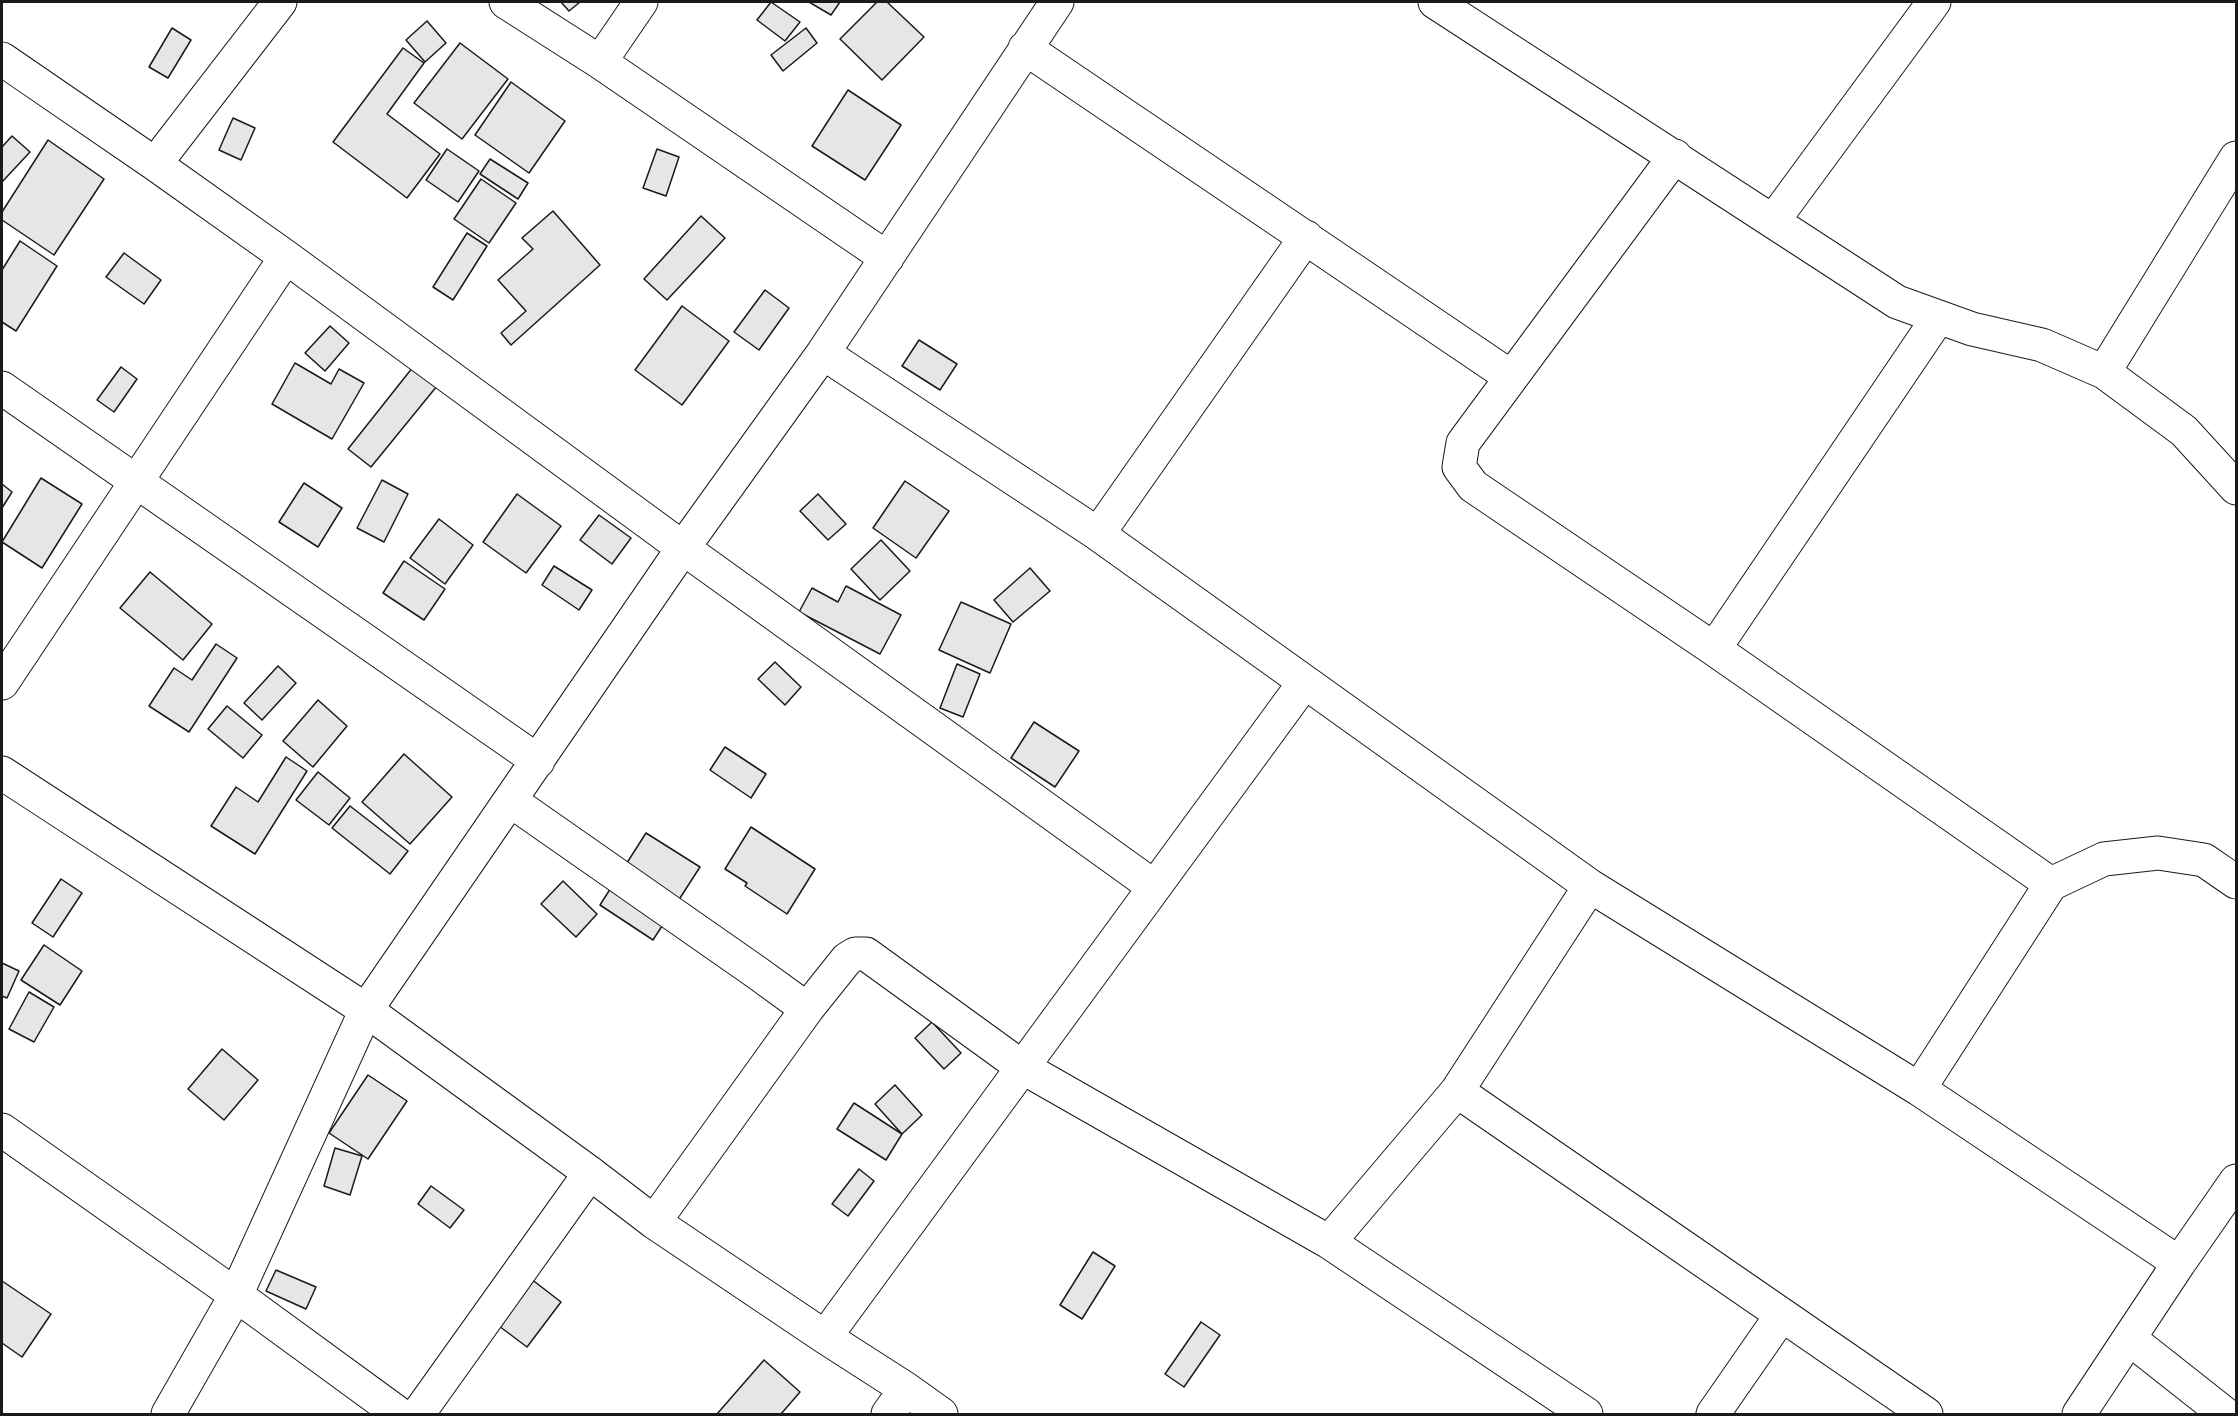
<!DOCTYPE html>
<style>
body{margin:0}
#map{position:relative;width:2238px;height:1416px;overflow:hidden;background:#fff;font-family:Rubik,sans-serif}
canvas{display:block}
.frame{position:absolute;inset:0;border:3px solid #1a1a1a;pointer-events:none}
</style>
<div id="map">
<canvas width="2238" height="1416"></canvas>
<div class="frame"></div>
</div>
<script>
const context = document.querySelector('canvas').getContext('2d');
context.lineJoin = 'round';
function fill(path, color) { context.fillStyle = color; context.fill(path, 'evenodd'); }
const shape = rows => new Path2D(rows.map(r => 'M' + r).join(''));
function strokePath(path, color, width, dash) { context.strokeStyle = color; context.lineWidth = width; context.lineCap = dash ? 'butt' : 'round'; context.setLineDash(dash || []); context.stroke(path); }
const building = shape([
 [561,2,580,2,569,11,561,2],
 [771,2,800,22,785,41,757,20,771,2],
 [809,2,840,2,831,15,809,2],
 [877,2,887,2,924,37,882,80,840,39,877,2],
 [427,21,446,43,425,62,406,40,427,21],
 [172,28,191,40,168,78,149,67,172,28],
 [806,28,817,43,783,71,771,55,806,28],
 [460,43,508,79,462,139,414,103,460,43],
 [403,48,424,63,387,114,440,154,407,198,333,142,403,48],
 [511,82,565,121,529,173,475,135,511,82],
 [848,90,901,125,865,180,812,146,848,90],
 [233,118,255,128,241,160,219,150,233,118],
 [12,136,30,152,2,182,2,147,12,136],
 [48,140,104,179,54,255,2,220,2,212,48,140],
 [447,149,479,171,458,202,426,180,447,149],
 [657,149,679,157,666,196,643,188,657,149],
 [490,159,528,183,518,199,480,174,490,159],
 [481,179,516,203,489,243,454,219,481,179],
 [553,211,600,265,511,345,501,333,526,311,498,280,533,249,522,238,553,211],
 [701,216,725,238,667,300,644,279,701,216],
 [467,233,487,246,453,300,433,287,467,233],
 [20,241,57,266,16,331,2,322,2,270,20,241],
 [124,253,161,280,144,304,106,277,124,253],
 [765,290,789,308,759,350,734,332,765,290],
 [682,306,729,341,682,405,635,370,682,306],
 [330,326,349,343,325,371,305,353,330,326],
 [919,340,957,364,940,390,902,366,919,340],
 [295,363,331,384,339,369,364,383,332,439,272,404,295,363],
 [121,367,137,379,114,412,97,400,121,367],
 [413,367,437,386,371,467,348,449,413,367],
 [41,478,82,504,42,568,2,542,41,478],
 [382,480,408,494,384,542,357,528,382,480],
 [905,481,949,511,916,558,873,528,905,481],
 [304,483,342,508,318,547,279,522,304,483],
 [2,484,12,492,2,508,2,484],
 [517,494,561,526,526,573,483,542,517,494],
 [818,494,846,524,828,540,800,511,818,494],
 [599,515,631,538,612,564,580,540,599,515],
 [439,519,473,545,445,584,410,558,439,519],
 [881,540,910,571,880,600,851,569,881,540],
 [404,561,445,589,424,620,383,593,404,561],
 [554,566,592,590,579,610,542,585,554,566],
 [1030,568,1050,591,1013,622,994,600,1030,568],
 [150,572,212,624,183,660,120,608,150,572],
 [846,586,901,615,880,654,799,612,812,588,838,602,846,586],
 [961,602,1011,624,990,673,939,650,961,602],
 [216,644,237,658,189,732,149,706,174,668,192,680,216,644],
 [775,662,801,687,785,705,758,679,775,662],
 [957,664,980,674,963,717,940,708,957,664],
 [278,666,296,683,262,720,244,703,278,666],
 [318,700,347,726,313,767,283,741,318,700],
 [227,706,262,735,243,758,208,729,227,706],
 [1034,722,1079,751,1055,787,1011,758,1034,722],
 [725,747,766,774,751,798,710,770,725,747],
 [404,754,452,797,410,844,362,802,404,754],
 [286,757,307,771,255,854,211,826,236,787,258,802,286,757],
 [318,772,350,798,329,825,296,800,318,772],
 [350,806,408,851,390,874,332,828,350,806],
 [751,827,815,869,787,914,745,886,747,883,725,869,751,827],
 [646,833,700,867,653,940,600,905,646,833],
 [61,879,82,893,53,937,32,923,61,879],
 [563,881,597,914,576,937,541,904,563,881],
 [44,945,82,971,60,1005,21,980,44,945],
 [2,963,19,971,7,998,2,996,2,963],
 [29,992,54,1007,34,1042,9,1029,29,992],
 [932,1022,961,1053,944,1069,915,1038,932,1022],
 [222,1049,258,1080,224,1120,188,1089,222,1049],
 [368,1075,407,1101,368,1159,329,1133,368,1075],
 [895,1085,922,1115,902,1134,875,1104,895,1085],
 [854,1103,902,1134,886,1160,837,1129,854,1103],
 [335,1148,362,1156,350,1195,324,1186,335,1148],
 [859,1169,874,1181,848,1216,832,1204,859,1169],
 [431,1186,464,1210,450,1228,418,1204,431,1186],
 [1093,1252,1115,1266,1082,1319,1060,1305,1093,1252],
 [513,1265,561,1302,527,1347,479,1311,513,1265],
 [276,1270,316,1287,306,1309,266,1291,276,1270],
 [2,1281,51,1314,22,1357,2,1343,2,1281],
 [1201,1322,1220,1335,1184,1387,1165,1374,1201,1322],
 [764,1360,800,1392,781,1414,717,1414,764,1360]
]);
fill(building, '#e6e6e6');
strokePath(building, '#1a1a1a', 1.5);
const street = shape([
 [506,2,600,62,887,258],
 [1435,2,1897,302,1972,329,2042,345,2104,372,2184,431,2236,488],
 [1025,48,1511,377],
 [2,59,155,164,286,257,683,548,1153,886],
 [600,62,641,2],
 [1675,156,1463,443,1459,467,1473,486,1714,649,2051,884],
 [155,164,280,2],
 [1773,221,1934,2],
 [823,353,1098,534,1590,886,1919,1089,2179,1263],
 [2104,372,2236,158],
 [2,388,538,761],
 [1098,534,1306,237],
 [1714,649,1938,318],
 [2,683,286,257],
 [2,773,366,1010,590,1173,654,1222,825,1337,906,1389,941,1414],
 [511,801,756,972,807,1009,654,1222],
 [807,1009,847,959,855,954,866,954,1022,1067,1329,1242,1586,1414],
 [1919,1089,2051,884,2104,859,2158,853,2204,860,2236,882],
 [1457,1091,1926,1414],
 [2,1130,236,1295,399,1414],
 [1329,1242,1457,1091,1590,886],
 [825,1337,1304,683],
 [2130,1339,2225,1414],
 [168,1414,236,1295,366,1010,683,548,823,353,1057,2],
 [418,1414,590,1173],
 [888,1414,906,1389],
 [1713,1414,1781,1316],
 [2079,1414,2179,1263,2236,1181]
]);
strokePath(street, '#1a1a1a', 35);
strokePath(street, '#fff', 33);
</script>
